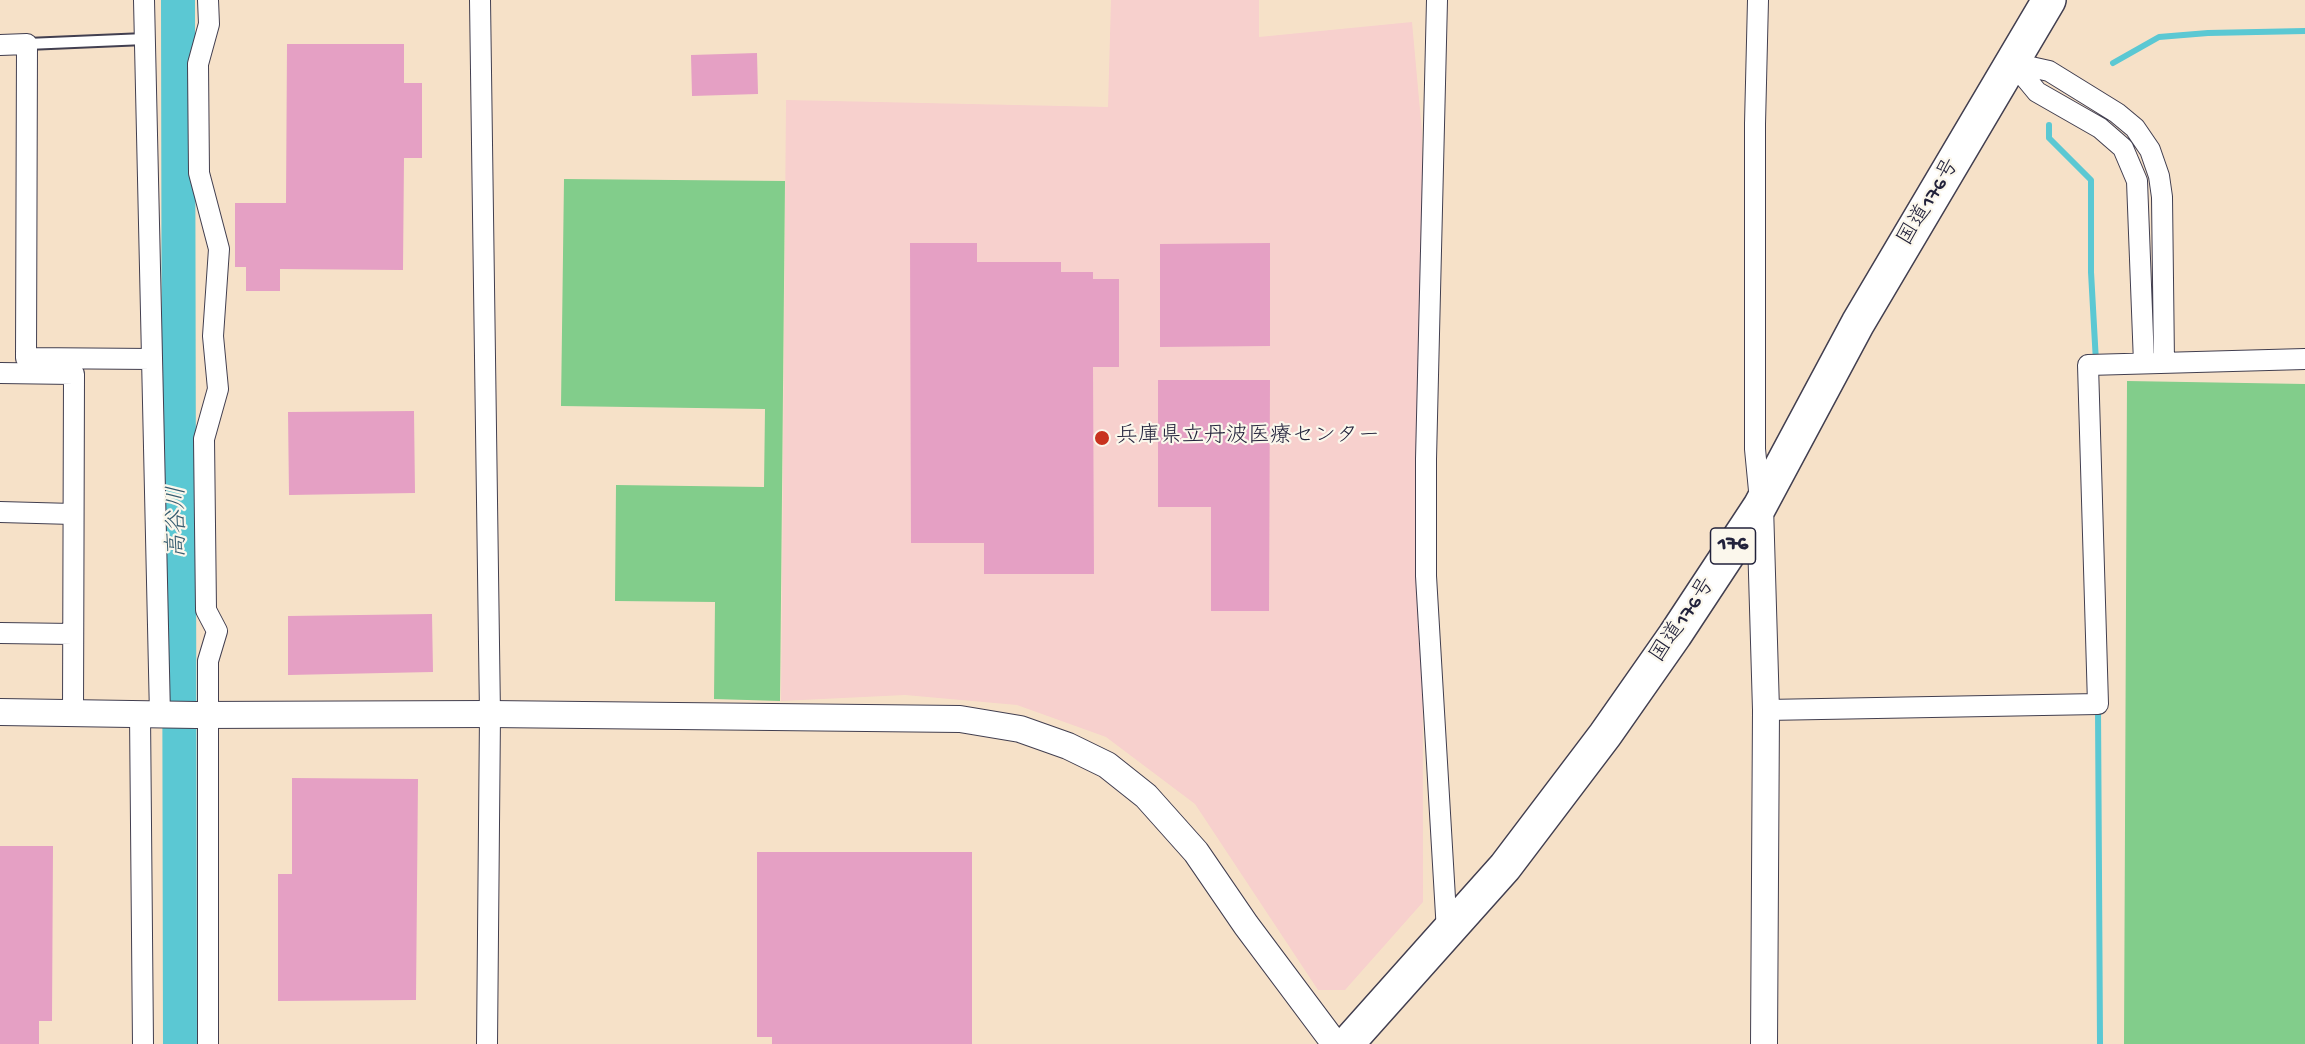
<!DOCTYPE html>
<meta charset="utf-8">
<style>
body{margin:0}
canvas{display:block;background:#f6e1c8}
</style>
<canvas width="2305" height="1044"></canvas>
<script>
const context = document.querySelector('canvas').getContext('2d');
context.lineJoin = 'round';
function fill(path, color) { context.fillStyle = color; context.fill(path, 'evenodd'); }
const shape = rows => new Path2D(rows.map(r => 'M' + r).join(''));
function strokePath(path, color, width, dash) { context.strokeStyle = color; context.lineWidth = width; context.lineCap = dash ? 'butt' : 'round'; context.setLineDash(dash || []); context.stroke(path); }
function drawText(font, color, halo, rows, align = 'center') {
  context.font = font + ' "Gochi Hand","Klee One",sans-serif'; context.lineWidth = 4.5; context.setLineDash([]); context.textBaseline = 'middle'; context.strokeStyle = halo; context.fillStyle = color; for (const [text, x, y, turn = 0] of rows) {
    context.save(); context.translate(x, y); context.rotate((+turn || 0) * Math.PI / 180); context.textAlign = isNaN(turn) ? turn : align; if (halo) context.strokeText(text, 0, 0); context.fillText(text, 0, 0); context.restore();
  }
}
fill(shape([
 [1111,0,1259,0,1259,37,1412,22,1422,132,1423,902,1345,990,1318,990,1195,804,1106,737,1017,705,905,695,781,701,786,100,1108,107]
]), '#f7d0cd');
fill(shape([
 [564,179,785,181,780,701,714,699,715,602,615,601,616,485,764,487,765,409,561,406],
 [2127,381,2305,384,2305,1044,2124,1044]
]), '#82cd8b');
strokePath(shape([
 [2113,63,2159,37,2208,33,2305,31],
 [2049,125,2049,138,2091,180,2091,272,2096,362],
 [2098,708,2100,1044]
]), '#5bc8d3', 6);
strokePath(shape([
 [178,0,180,1044]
]), '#5bc8d3', 34);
fill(shape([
 [287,44,404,44,404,83,422,83,422,158,404,158,403,270,280,269,280,291,246,291,246,267,235,267,235,203,286,203],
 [757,53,758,94,692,96,691,55],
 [910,243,977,243,977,262,1061,262,1061,272,1093,272,1093,279,1119,279,1119,367,1093,367,1094,574,984,574,984,543,911,543],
 [1270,243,1270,346,1160,347,1160,244],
 [1158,380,1270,380,1269,611,1211,611,1211,507,1158,507],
 [414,411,415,493,289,495,288,412],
 [432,614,433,672,288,675,288,616],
 [292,778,418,779,416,1000,278,1001,278,874,292,874],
 [0,846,53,846,52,1021,39,1021,39,1044,0,1044],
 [757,852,972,852,972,1044,772,1044,772,1037,757,1037]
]), '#e5a0c4');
const service = shape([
 [27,44,145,39]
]);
const minor = shape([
 [144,0,160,715],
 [208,0,209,24,198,64,199,173,219,249,213,336,218,389,204,439,206,610,217,631,208,661,208,1044],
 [480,0,490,714,487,1044],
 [1437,0,1426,459,1426,576,1447,932],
 [1758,0,1755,124,1755,449,1760,501],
 [0,45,27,44,26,358,152,359],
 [2013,63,2049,71,2117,113,2135,128,2150,150,2159,176,2162,197,2164,362],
 [2013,63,2037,92,2100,128,2123,148,2137,181,2144,363],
 [0,373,74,374,73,713],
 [0,512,73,514],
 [0,633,73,634],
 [1766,710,2098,704,2088,365,2305,359],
 [140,714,143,1044]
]);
const tertiary = shape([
 [1760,506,1766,710,1764,1044],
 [0,712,197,715,490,714,960,719,1020,729,1068,746,1107,765,1146,796,1196,852,1246,925,1335,1044]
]);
const trunk = shape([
 [1347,1044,1505,867,1605,735,1675,635,1760,506,1858,323,2049,0]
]);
strokePath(service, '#423f50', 14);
strokePath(minor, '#423f50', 22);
strokePath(tertiary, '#423f50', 28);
strokePath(trunk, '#423f50', 36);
strokePath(service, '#fff', 10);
strokePath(minor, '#fff', 20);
strokePath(tertiary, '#fff', 26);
strokePath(trunk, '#fff', 33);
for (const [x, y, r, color] of [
 [1102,438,8,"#c8321e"]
]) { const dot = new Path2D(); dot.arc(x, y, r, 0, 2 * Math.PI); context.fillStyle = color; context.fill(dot); strokePath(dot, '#fbf7ec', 2); }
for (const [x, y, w] of [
 [1733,546,45]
]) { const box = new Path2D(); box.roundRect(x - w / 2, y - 18, w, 36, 4.5); context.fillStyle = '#fbf7ec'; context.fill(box); strokePath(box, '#22223b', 1.5); }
drawText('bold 21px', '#22223b', null, [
 ["176",1733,546]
]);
drawText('22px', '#22223b', '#fbf7ec', [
 ["国道176号",1930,203,-59],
 ["国道176号",1684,621,-56]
]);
drawText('22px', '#22223b', '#fbf7ec', [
 ["兵庫県立丹波医療センター",1116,438]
], 'left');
drawText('italic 24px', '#365c70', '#fbf7ec', [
 ["高谷川",179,522,-90]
]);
</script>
